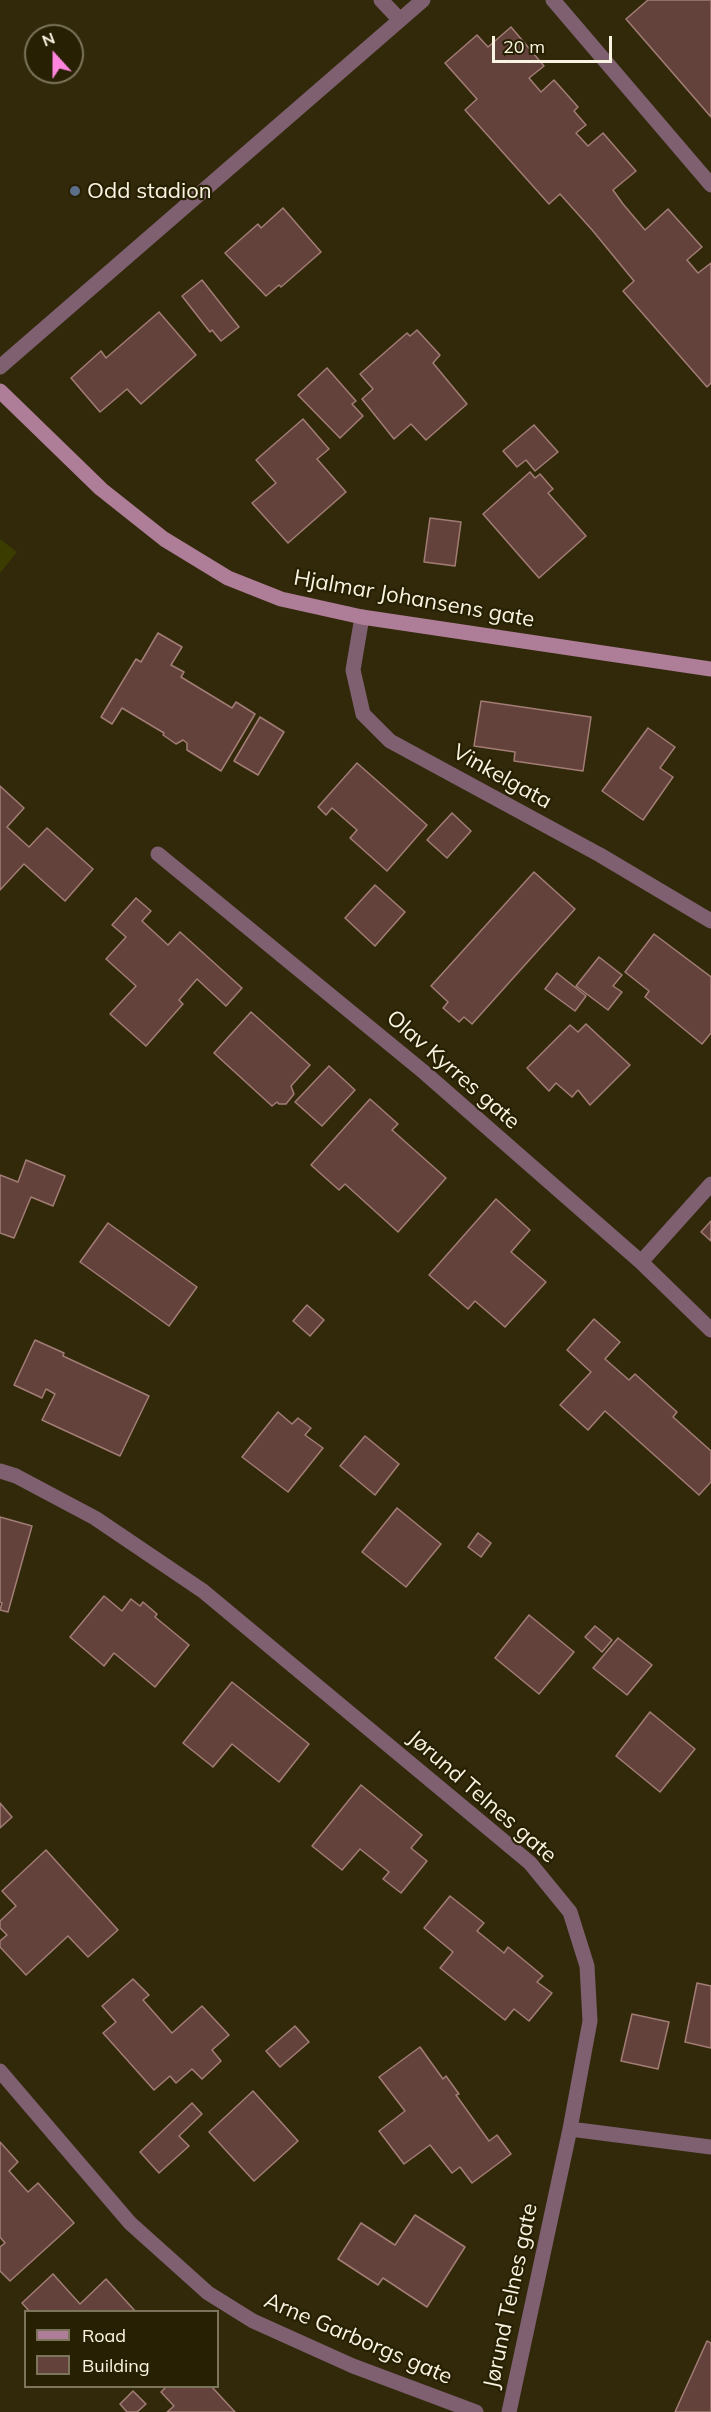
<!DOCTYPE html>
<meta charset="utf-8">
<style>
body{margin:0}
#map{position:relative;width:711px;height:2412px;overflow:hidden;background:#32290b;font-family:Mulish,sans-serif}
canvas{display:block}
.legend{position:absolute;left:24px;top:2310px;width:195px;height:78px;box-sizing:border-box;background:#282002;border:2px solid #7c755c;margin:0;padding:8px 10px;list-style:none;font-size:18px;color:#f9f4e2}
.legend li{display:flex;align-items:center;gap:12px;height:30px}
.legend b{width:30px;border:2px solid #7c755c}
.north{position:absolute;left:24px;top:24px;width:60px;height:60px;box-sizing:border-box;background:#282002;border:2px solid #7c755c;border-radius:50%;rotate:339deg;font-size:16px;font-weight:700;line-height:24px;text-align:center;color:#f9f4e2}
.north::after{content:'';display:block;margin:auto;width:21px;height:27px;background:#ff85df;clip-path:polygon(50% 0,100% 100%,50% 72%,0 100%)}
.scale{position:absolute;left:492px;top:36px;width:120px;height:27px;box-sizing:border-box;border:3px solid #f9f4e2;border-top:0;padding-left:8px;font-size:18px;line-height:21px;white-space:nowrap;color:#f9f4e2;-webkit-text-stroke:4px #282002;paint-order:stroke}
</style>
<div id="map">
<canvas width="711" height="2412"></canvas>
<ul class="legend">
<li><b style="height:8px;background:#ae7e98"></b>Road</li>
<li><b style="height:16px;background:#63423b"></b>Building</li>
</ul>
<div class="north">N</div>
<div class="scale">20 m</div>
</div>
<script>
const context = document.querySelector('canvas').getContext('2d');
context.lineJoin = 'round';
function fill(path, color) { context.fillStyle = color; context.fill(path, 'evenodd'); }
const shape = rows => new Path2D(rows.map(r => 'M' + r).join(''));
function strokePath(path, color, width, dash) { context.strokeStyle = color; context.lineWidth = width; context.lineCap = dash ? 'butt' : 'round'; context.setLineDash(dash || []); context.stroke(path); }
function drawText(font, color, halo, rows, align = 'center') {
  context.font = font + ' Mulish,sans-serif'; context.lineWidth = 4.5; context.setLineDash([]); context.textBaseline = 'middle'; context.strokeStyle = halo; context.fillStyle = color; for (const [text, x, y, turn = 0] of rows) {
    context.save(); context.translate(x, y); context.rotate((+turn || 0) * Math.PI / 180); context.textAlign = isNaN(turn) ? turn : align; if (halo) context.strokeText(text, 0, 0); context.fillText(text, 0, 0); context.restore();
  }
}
fill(shape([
 [0,539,17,552,0,573]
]), '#3b3c00');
const building = shape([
 [648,0,711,0,711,117,626,19,648,0],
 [511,27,544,66,529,78,541,92,554,80,578,107,574,111,586,125,576,133,588,146,603,133,636,171,613,190,623,204,645,230,668,209,702,247,687,260,698,273,711,263,711,383,707,387,623,291,634,281,593,231,560,194,549,204,465,110,477,99,445,63,477,35,488,47,511,27],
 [283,208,321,252,281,287,279,285,266,296,225,253,258,224,261,228,283,208],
 [202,280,239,327,221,341,212,330,210,332,182,296,202,280],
 [159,312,196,355,141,404,127,389,100,412,71,378,101,351,106,358,159,312],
 [417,330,440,355,433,363,467,404,426,440,411,424,394,439,362,399,373,389,360,374,407,333,410,336,417,330],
 [327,368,356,401,352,404,363,416,340,438,298,395,327,368],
 [303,419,329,449,317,459,346,492,288,543,252,503,276,483,256,460,303,419],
 [534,425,558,452,535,471,526,460,517,467,503,451,534,425],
 [530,472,535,478,540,474,553,489,548,493,586,536,539,578,483,514,530,472],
 [430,518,461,522,455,566,424,562,430,518],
 [158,633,182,647,171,665,184,672,181,677,232,708,236,702,255,714,221,771,187,750,187,743,183,740,176,744,163,735,164,733,122,708,112,724,101,717,136,659,141,662,158,633],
 [481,701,591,717,583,771,514,761,515,752,474,746,481,701],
 [260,717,284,732,258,775,234,761,260,717],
 [648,728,675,747,660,768,673,777,643,820,602,791,648,728],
 [357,763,427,825,387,871,350,838,357,830,332,808,326,815,318,807,357,763],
 [0,786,24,808,7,827,29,847,47,828,93,869,65,901,24,864,0,890,0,786],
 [452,813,471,831,447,858,427,840,452,813],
 [534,872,575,909,472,1024,464,1017,459,1022,443,1008,448,1002,431,986,534,872],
 [375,885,405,912,375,946,345,918,375,885],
 [136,898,151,911,142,921,168,945,180,932,242,988,226,1006,197,979,179,1000,183,1004,146,1046,110,1014,136,986,106,959,126,937,112,925,136,898],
 [654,934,711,977,711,1033,702,1044,645,997,649,991,625,972,654,934],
 [599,957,622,975,613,986,622,992,608,1010,576,986,599,957],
 [557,973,586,996,575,1011,545,989,557,973],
 [251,1012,310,1065,291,1086,294,1094,286,1104,279,1104,277,1102,272,1106,214,1053,251,1012],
 [586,1024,630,1065,590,1105,578,1090,572,1097,556,1083,549,1091,527,1068,570,1025,578,1032,586,1024],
 [329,1066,355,1090,322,1126,295,1102,329,1066],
 [370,1099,398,1124,392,1130,446,1178,398,1232,345,1184,339,1190,311,1165,370,1099],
 [26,1160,65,1176,53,1206,31,1197,14,1238,0,1233,0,1175,18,1182,26,1160],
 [496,1199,530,1230,511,1252,546,1282,505,1327,475,1301,468,1309,429,1275,496,1199],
 [711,1221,711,1241,701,1232,711,1221],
 [108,1223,197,1287,169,1326,80,1262,108,1223],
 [307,1305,324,1320,310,1336,293,1321,307,1305],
 [594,1319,620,1342,605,1359,629,1380,635,1374,677,1412,673,1417,711,1451,711,1482,699,1495,605,1411,588,1430,560,1405,591,1372,567,1350,594,1319],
 [35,1340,64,1353,63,1356,149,1396,120,1456,42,1420,55,1394,46,1389,42,1398,14,1385,35,1340],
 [278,1412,292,1424,298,1418,311,1428,305,1435,323,1448,288,1492,242,1457,278,1412],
 [365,1436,399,1464,375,1495,340,1466,365,1436],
 [397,1508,441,1544,406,1587,362,1552,397,1508],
 [0,1517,32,1526,8,1612,0,1610,2,1603,0,1602,0,1517],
 [478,1533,491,1543,481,1557,468,1547,478,1533],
 [104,1596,122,1611,131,1599,140,1606,143,1602,157,1614,155,1617,189,1645,155,1687,114,1653,104,1666,70,1637,104,1596],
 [529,1615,574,1652,539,1694,495,1658,529,1615],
 [595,1626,612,1640,602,1652,585,1637,595,1626],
 [618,1638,652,1665,627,1695,593,1668,618,1638],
 [232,1682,309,1744,279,1782,232,1744,213,1767,183,1743,232,1682],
 [650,1712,695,1749,660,1792,616,1756,650,1712],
 [361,1785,422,1835,411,1848,427,1861,401,1893,383,1879,389,1872,360,1849,342,1870,312,1846,361,1785],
 [0,1803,12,1817,0,1828,0,1803],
 [46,1850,118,1930,88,1957,68,1936,26,1975,0,1947,0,1941,7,1935,0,1928,0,1921,16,1906,2,1891,46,1850],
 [450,1896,484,1923,477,1931,504,1953,508,1947,543,1976,537,1982,552,1993,529,2021,514,2009,505,2020,440,1968,453,1952,424,1928,450,1896],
 [133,1979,149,1995,143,2000,172,2033,202,2006,229,2035,212,2050,221,2061,202,2079,192,2069,176,2083,170,2076,154,2090,103,2033,116,2022,102,2006,133,1979],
 [697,1983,711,1986,711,2048,685,2042,697,1983],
 [632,2014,669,2022,658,2069,621,2061,632,2014],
 [295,2026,309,2042,280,2067,266,2051,295,2026],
 [420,2047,443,2079,446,2076,459,2094,456,2095,489,2141,497,2135,511,2154,472,2183,460,2167,452,2173,430,2145,404,2164,379,2131,405,2111,379,2077,420,2047],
 [253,2091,298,2141,254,2181,209,2132,253,2091],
 [192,2103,202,2114,179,2136,189,2146,159,2173,140,2152,192,2103],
 [0,2142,18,2162,9,2171,28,2192,38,2183,74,2223,10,2281,0,2271,0,2247,5,2243,0,2237,0,2142],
 [415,2215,465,2247,427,2307,383,2278,378,2285,338,2259,361,2223,395,2245,415,2215],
 [53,2274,80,2304,106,2279,136,2312,30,2312,22,2303,53,2274],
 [707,2341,711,2343,711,2412,675,2412,707,2341],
 [167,2386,211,2386,235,2412,167,2412,174,2406,161,2392,167,2386],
 [133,2391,146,2404,137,2412,127,2412,120,2404,133,2391]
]);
fill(building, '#63423b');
strokePath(building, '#a27d76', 1.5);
strokePath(shape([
 [553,0,711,185]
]), '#7e6070', 15);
strokePath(shape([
 [381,0,400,20],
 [0,367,423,0],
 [362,617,353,670,363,714,390,741,600,855,711,921],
 [158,854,425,1073,641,1262,711,1330],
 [641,1262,711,1184],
 [0,1471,16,1476,95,1518,203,1591,530,1863,570,1912,587,1966,590,2021,570,2129,509,2412],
 [0,2071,130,2223,208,2293,253,2321,353,2366,476,2412],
 [570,2129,711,2147]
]), '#7e6070', 15);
strokePath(shape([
 [0,391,101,489,164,539,228,578,281,599,362,617,711,669]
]), '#ae7e98', 15);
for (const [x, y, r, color] of [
 [75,191,6,"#5c6f8a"]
]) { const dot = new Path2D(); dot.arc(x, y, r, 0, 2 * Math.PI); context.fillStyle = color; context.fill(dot); strokePath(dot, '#282002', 2); }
drawText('22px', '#f9f4e2', '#282002', [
 ["Odd stadion",87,191]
], 'left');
drawText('22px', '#f9f4e2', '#282002', [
 ["Hjalmar Johansens gate",414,599,10],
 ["Vinkelgata",502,777,29],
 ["Olav Kyrres gate",453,1070,41],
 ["Jørund Telnes gate",482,1797,41],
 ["Jørund Telnes gate",511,2296,-78],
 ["Arne Garborgs gate",358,2339,23]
]);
</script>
